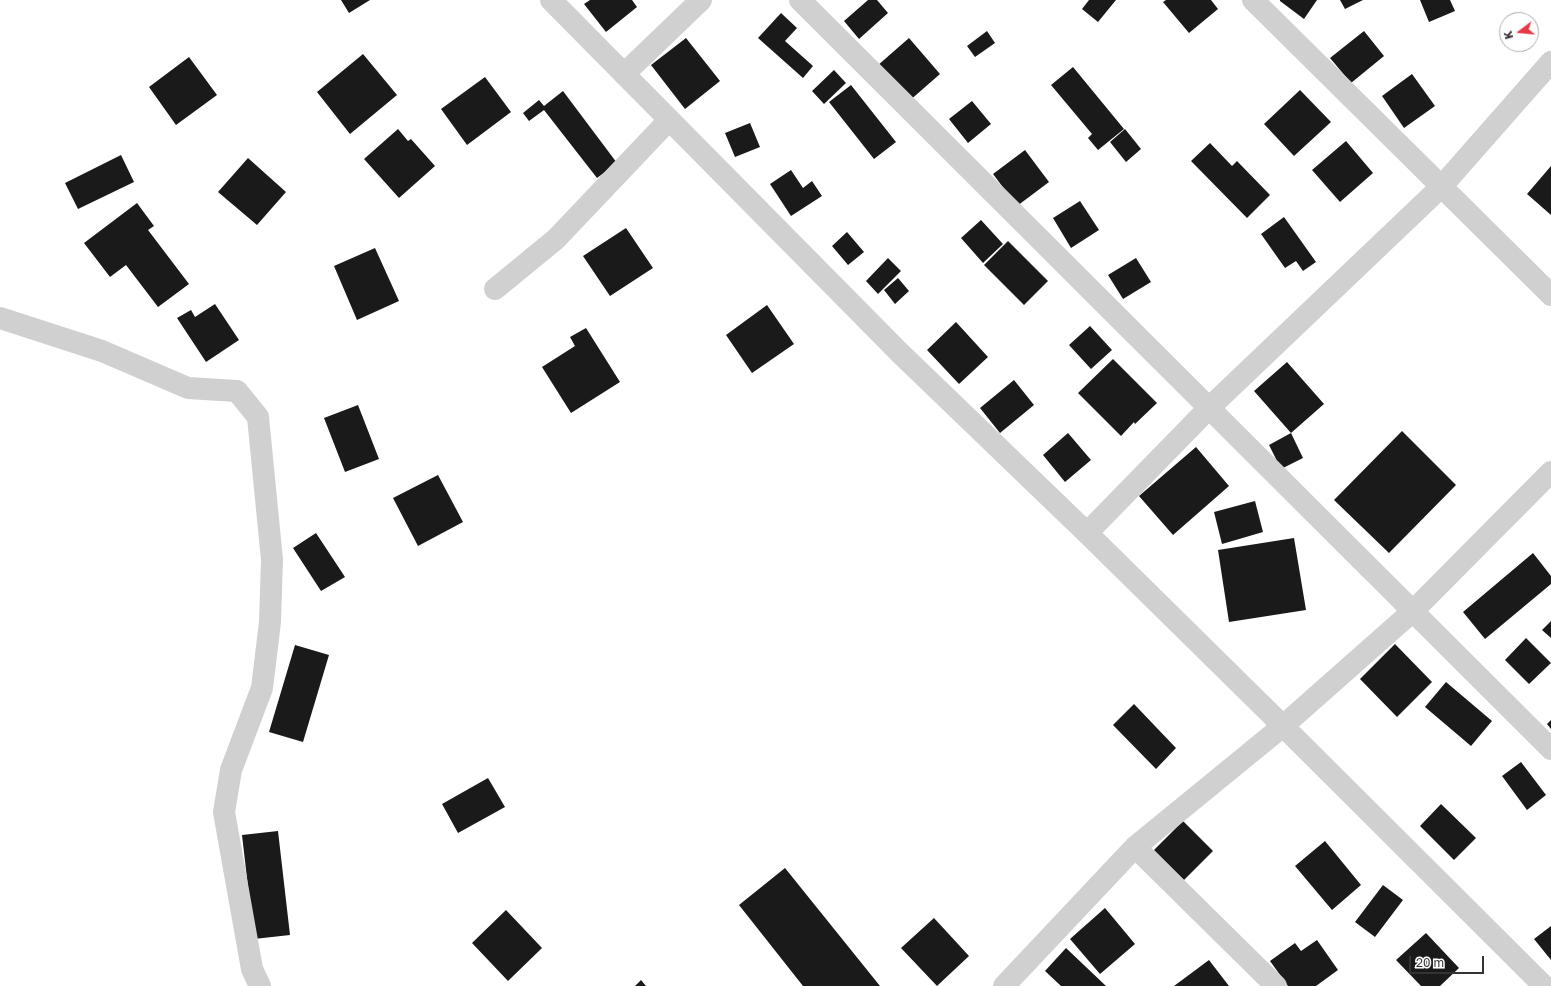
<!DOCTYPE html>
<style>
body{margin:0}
#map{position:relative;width:1551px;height:986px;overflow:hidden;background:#fff;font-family:"Golos Text",sans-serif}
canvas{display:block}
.north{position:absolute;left:1499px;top:12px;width:40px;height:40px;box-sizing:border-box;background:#fff;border:1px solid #adadad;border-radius:50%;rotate:254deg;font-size:11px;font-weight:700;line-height:16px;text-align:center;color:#333}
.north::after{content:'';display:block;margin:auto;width:14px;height:18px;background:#e63946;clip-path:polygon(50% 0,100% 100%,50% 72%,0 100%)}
.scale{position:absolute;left:1409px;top:956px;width:75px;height:18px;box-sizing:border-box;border:2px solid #333;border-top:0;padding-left:5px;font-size:12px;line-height:14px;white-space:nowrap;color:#333;-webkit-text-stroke:3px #fff;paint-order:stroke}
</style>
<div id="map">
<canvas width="1551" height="986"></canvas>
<div class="north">K</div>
<div class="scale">20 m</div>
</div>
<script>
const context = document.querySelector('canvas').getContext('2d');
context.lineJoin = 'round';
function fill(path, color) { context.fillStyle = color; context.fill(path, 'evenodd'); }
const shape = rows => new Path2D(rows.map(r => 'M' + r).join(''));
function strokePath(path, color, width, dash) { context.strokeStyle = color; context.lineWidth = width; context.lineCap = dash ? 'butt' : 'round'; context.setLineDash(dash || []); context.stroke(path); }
fill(shape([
 [341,0,370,0,349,13],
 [590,0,632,0,637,7,606,32,584,4],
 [868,0,877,0,888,13,859,39,844,21],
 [1089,0,1116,0,1098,22,1082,9],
 [1166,0,1211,0,1218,9,1189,33,1163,2],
 [1280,0,1317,0,1304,19,1280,1],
 [1340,0,1363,0,1345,9],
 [1420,0,1450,0,1455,11,1429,22],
 [781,13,797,28,785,41,813,66,803,78,758,38],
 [987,31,995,43,975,57,967,46],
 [1364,31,1384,56,1351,83,1330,58],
 [686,38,720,81,685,109,651,65],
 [909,38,940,74,908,102,877,66],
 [363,54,397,95,350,134,317,92],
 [189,57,217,95,176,125,149,87],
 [1073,67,1124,129,1098,150,1088,138,1092,134,1051,85],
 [834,70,846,83,824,104,812,91],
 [1412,74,1435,106,1404,128,1382,96],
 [485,77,511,112,467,145,441,109],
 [851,85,896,142,874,159,829,102],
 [1300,90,1331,122,1294,156,1264,124],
 [563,91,617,163,597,178,544,110,529,121,523,113,539,100,544,106],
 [972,101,991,124,968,143,949,119],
 [750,123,760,147,735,157,725,133],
 [398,129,408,141,411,139,435,166,399,198,364,159],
 [1125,129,1141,149,1126,162,1110,142],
 [1346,141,1373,173,1340,202,1312,170],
 [1210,143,1232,166,1237,161,1270,195,1247,218,1191,161],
 [1025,150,1049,182,1017,206,993,174],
 [121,155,134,182,78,209,65,183],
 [248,158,286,192,257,225,218,192],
 [1551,166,1551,215,1527,194],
 [791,170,803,188,812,181,822,196,791,216,770,184],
 [1080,201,1099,230,1071,248,1053,218],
 [137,203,154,226,148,230,189,284,158,307,126,265,110,277,84,243],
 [1284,217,1316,262,1303,271,1296,261,1285,268,1261,234],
 [981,220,1003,244,983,263,961,238],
 [626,228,653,268,610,296,583,256],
 [847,232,864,252,848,265,832,246],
 [1008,241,1048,281,1024,305,984,265],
 [375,248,399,301,357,320,334,266],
 [888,258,901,271,878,294,866,281],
 [1136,258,1151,282,1123,299,1108,275],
 [898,278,909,291,895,304,884,290],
 [215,304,239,340,206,362,177,318,191,310,195,317],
 [767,305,794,344,752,373,726,335],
 [956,322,988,357,959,384,927,350],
 [1090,326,1112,350,1091,369,1069,345],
 [586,328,620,382,571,413,542,367,575,346,570,337],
 [1113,359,1157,403,1135,424,1134,422,1121,436,1078,393],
 [1287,362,1324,404,1291,433,1254,391],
 [1014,380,1034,405,1000,433,980,408],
 [358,405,379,459,345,472,324,418],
 [1402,431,1456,485,1389,553,1334,500],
 [1068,433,1091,460,1065,482,1043,455],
 [1291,433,1303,458,1281,469,1269,445],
 [1196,447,1229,486,1173,535,1139,496],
 [438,475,463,522,418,546,393,498],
 [1255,501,1263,532,1222,544,1214,512],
 [316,533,345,577,321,591,293,548],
 [1294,538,1306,610,1229,622,1218,550],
 [1533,553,1551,576,1551,584,1485,639,1463,612],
 [1551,621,1551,638,1542,630],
 [1526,638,1551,663,1529,684,1505,660],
 [1395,644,1432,682,1397,717,1360,679],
 [295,645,329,655,303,742,269,732],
 [1446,682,1492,721,1471,746,1425,707],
 [1134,704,1176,748,1156,769,1113,725],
 [1551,720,1551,729,1547,724],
 [1521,762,1546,795,1527,810,1502,776],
 [488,778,505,807,458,833,442,804],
 [1441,804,1476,838,1454,860,1420,826],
 [1183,821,1213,851,1184,880,1154,850],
 [278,831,290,935,254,939,242,835],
 [1325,841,1361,885,1332,910,1295,866],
 [785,868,880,986,803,986,739,905],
 [1383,885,1403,900,1375,937,1355,922],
 [1105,908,1135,944,1100,974,1070,939],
 [506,910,542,948,508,981,472,943],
 [934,918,969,956,937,986,901,948],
 [1551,926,1551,960,1534,939],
 [1426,933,1459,968,1440,986,1421,986,1396,960],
 [1317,940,1338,970,1316,986,1288,986,1270,961,1295,943,1301,951],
 [1066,948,1106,986,1061,986,1045,971],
 [1209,960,1229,986,1174,986],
 [641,980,646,986,635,986]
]), '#1a1a1a');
strokePath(shape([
 [800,0,1551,749],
 [1253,0,1551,295],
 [624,74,701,0],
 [495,289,556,239,669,120],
 [0,318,102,351,188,388,237,391,258,417,272,560,270,622,262,688,231,770,224,812,252,969,260,986],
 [1087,533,1209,408,1442,186,1551,62],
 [1135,847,1276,986],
 [1004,986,1135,847,1283,726,1413,611,1551,472]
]), '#d0d0d0', 22);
strokePath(shape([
 [551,0,900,353,1087,533,1283,726,1544,986]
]), '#d0d0d0', 22);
</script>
